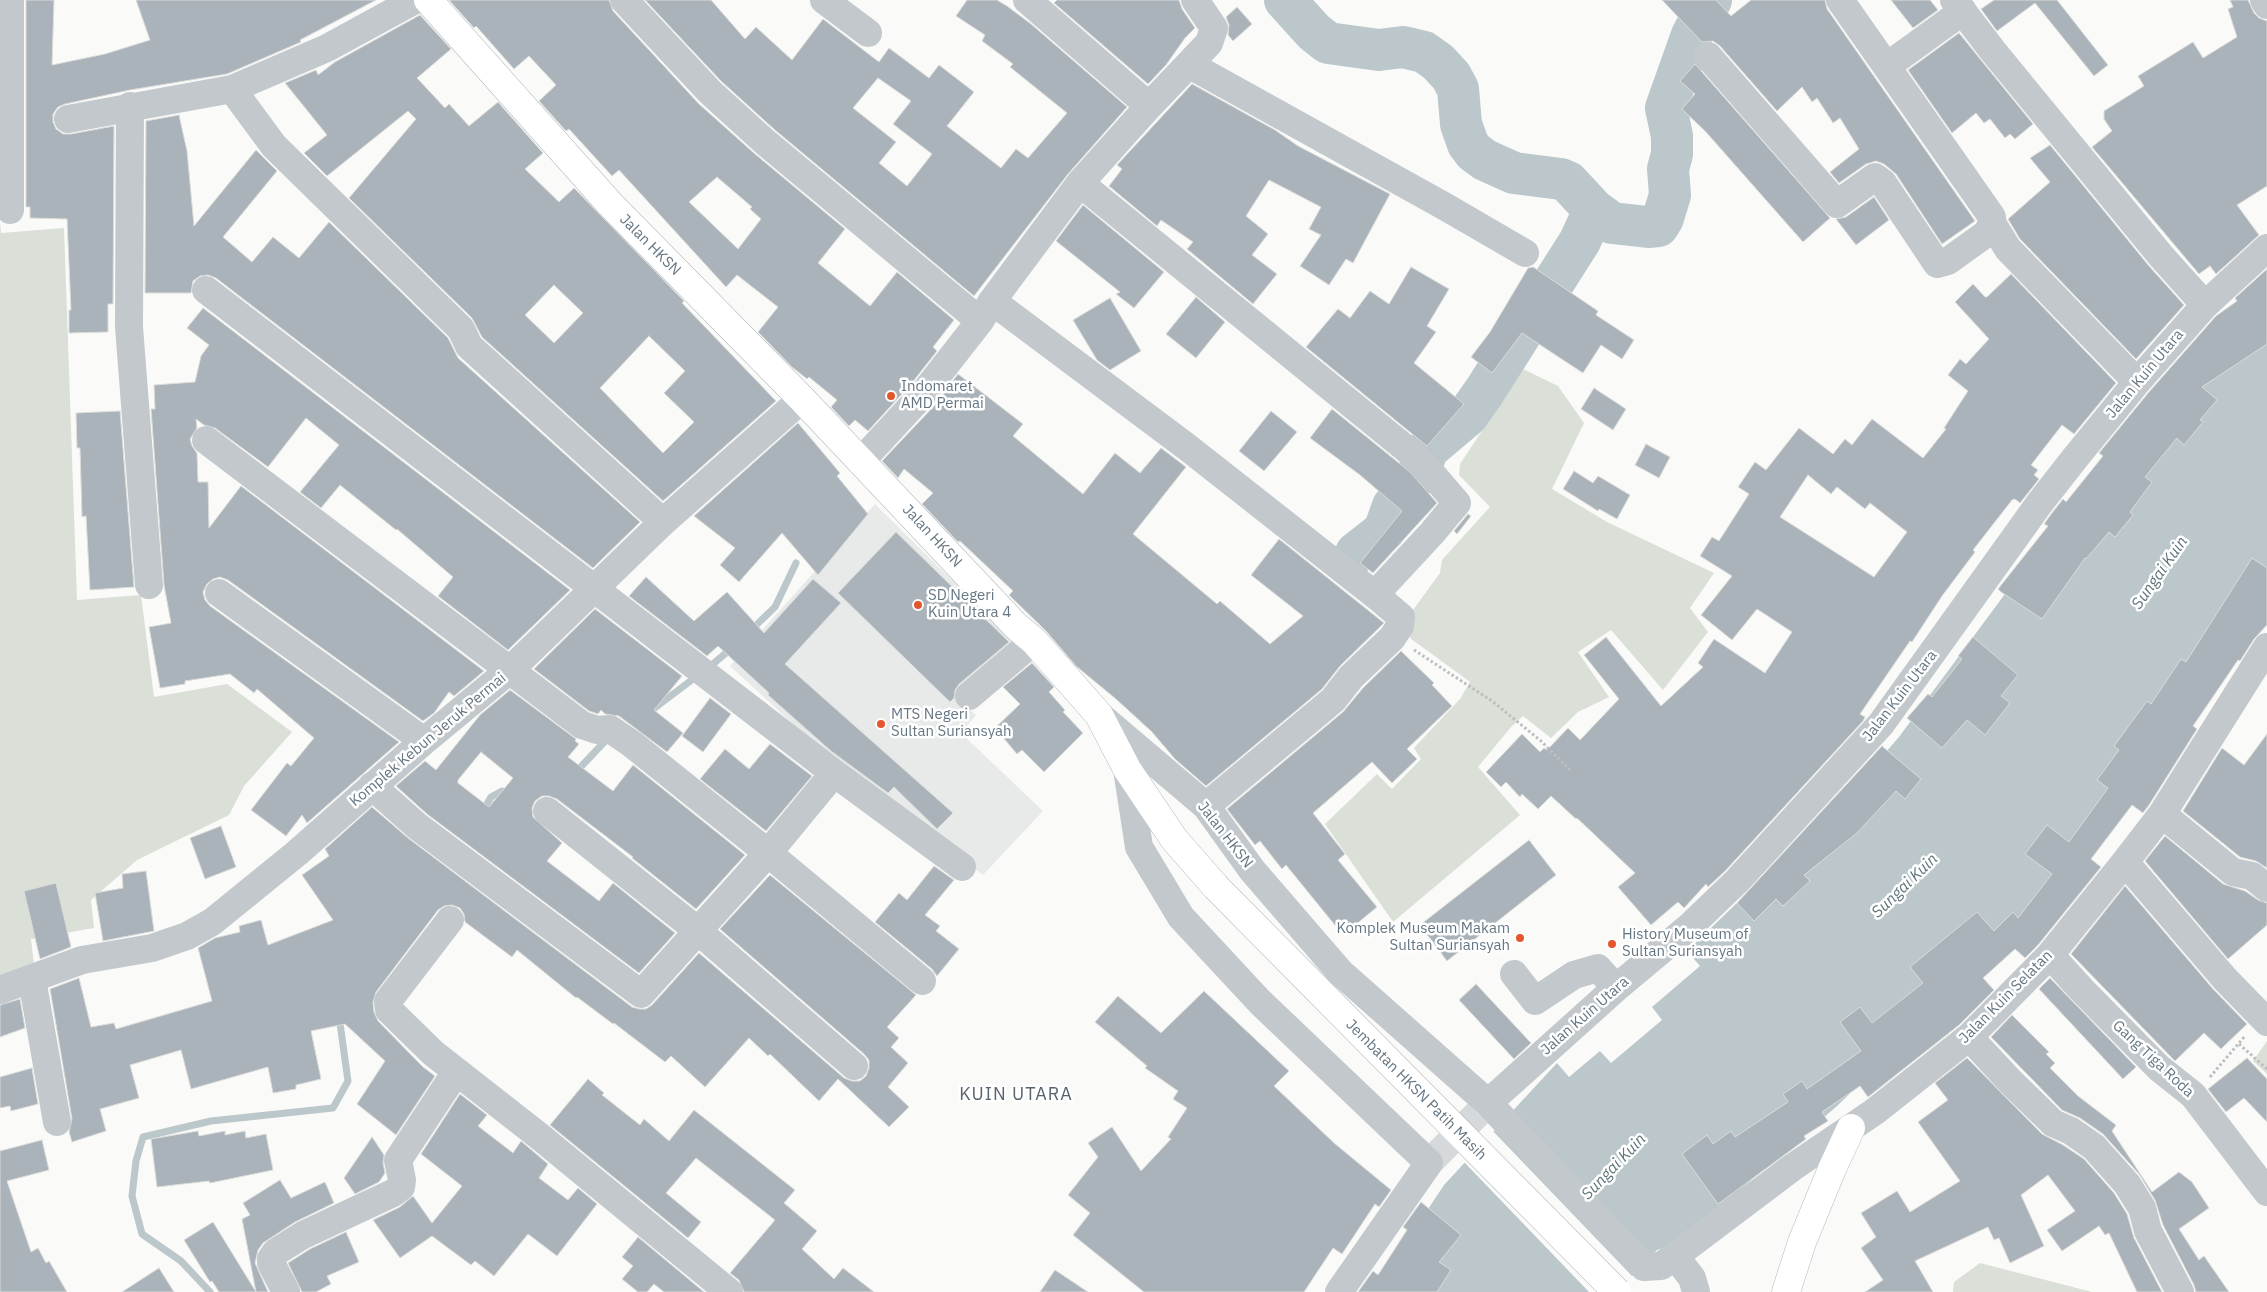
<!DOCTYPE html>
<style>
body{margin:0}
canvas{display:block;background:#fafaf8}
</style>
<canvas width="2267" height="1292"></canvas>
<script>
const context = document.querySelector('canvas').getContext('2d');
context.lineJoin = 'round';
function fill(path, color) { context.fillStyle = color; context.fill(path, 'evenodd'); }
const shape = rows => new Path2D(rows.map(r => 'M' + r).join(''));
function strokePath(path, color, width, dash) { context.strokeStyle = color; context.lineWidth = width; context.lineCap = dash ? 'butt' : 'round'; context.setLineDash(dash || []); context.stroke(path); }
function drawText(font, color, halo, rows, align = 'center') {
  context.font = font + ' "IBM Plex Sans",sans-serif'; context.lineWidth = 5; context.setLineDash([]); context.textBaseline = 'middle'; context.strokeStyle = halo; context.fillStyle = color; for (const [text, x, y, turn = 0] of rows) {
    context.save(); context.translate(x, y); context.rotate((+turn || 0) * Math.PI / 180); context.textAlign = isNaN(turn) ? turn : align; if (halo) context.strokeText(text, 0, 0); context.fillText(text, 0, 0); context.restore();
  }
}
fill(shape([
 [875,504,1016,643,956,697,976,715,961,733,1043,811,983,875,831,759,730,666]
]), '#e8e9e9');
fill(shape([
 [0,222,1,233,64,228,77,600,141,595,154,697,227,684,292,732,244,786,229,815,137,860,91,900,94,928,31,939,34,965,0,976],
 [1523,369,1558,386,1584,423,1552,489,1607,522,1714,573,1690,608,1708,632,1663,690,1611,630,1578,652,1609,697,1578,712,1551,738,1523,716,1511,727,1478,767,1520,815,1393,922,1325,824,1377,774,1392,789,1421,759,1414,748,1460,699,1470,682,1410,638,1413,610,1440,573,1442,560,1490,507,1459,475,1460,464],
 [2267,1041,2267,1074,2253,1061],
 [1980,1263,2092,1292,1953,1292,1954,1282]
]), '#dadfd7');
fill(shape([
 [2267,316,2267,611,2129,808,1929,1017,1837,1106,1679,1243,1657,1250,1630,1278,1626,1292,1373,1292,1444,1185,1557,1063,1569,1077,1600,1051,1611,1063,1662,1020,1652,1007,1700,966,1687,951,1845,799,1899,737,2102,463]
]), '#bbc7cb');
fill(shape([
 [1491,1129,1634,1278,1629,1292,1589,1292,1463,1161]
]), '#fafaf8');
strokePath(shape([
 [751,630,775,607,796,563],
 [708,668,732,648],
 [648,713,697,676],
 [575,773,609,737],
 [482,813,491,797,502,791,509,794],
 [210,1292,181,1261,142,1234,132,1196,136,1161,143,1137,211,1121,333,1108,348,1081,339,1016]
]), '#bbc7cb', 7);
strokePath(shape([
 [1285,0,1314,32,1328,43,1379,50,1403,47,1424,52,1438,62,1451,76,1458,89,1461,124,1468,144,1474,152,1485,160,1514,173,1561,179,1568,182,1594,210,1612,223,1648,227,1658,226,1663,218,1670,195,1668,169,1672,154,1672,136,1666,108,1692,35,1711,0],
 [1356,553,1384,531,1393,506,1417,475,1428,449,1467,416,1484,392,1580,241,1594,210]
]), '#bbc7cb', 42);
const building = shape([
 [26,0,54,0,52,65,105,54,150,40,136,0,376,0,300,40,301,42,227,74,130,90,65,104,58,107,53,114,53,122,56,129,63,134,71,134,114,126,113,304,108,304,108,332,69,333,69,310,71,310,67,219,30,218,30,207,26,207,26,0],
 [449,0,609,0,613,11,699,104,755,154,845,229,818,263,870,306,897,272,954,320,933,347,937,351,911,384,868,431,855,420,849,426,831,407,837,400,809,377,807,379,792,367,758,332,778,307,737,275,726,287,619,170,612,176,569,129,566,131,539,101,556,85,529,56,514,69,476,26,474,28,449,0],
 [717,177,752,207,750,209,761,219,738,249,689,202,717,177],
 [645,0,711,0,745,39,756,27,792,60,823,19,879,62,889,48,929,78,939,65,974,92,947,126,1001,168,1016,149,1028,158,1067,113,1010,67,1013,64,982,41,985,35,956,16,967,0,997,0,1007,6,1031,24,1127,107,1068,174,974,296,775,130,721,81,645,0],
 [878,78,911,101,893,124,932,154,907,186,879,163,896,142,853,108,878,78],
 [1057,0,1179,0,1182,9,1195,28,1185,38,1166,65,1148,84,1054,3,1057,0],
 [1662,0,1716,0,1731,16,1751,0,1825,0,1827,9,1975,221,1942,244,1896,174,1884,164,1876,161,1866,164,1839,183,1830,172,1859,149,1840,118,1833,123,1817,98,1812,102,1802,87,1777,111,1720,46,1713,41,1702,42,1662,0],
 [1891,0,1930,0,1938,10,1913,28,1891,0],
 [1994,0,2057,0,2108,65,2094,76,2035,3,1997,31,1981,9,1994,0],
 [2230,0,2248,0,2254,13,2259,18,2267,21,2267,186,2237,205,2259,235,2216,274,2210,266,2199,274,2092,147,2112,131,2104,119,2104,111,2144,86,2138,76,2193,42,2203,58,2237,37,2228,9,2233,7,2230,0],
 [1237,7,1252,24,1233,41,1228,35,1229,25,1226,17,1237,7],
 [420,15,451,49,417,78,445,108,449,104,469,126,498,102,543,153,525,169,559,202,574,188,684,301,682,303,776,401,663,501,482,337,472,318,349,198,416,119,408,111,327,176,304,153,327,135,285,83,316,70,318,75,335,62,420,15],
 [554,285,583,313,554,343,525,315,554,285],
 [649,336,685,371,664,393,694,422,663,453,600,388,649,336],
 [1959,33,2033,124,2015,139,2010,134,2005,138,1990,119,1984,123,1976,113,1952,133,1908,70,1959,33],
 [1695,64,1830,218,1803,242,1706,132,1682,109,1695,94,1680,81,1695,64],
 [1192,84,1275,130,1298,146,1390,194,1353,263,1346,259,1329,285,1300,266,1321,235,1309,229,1321,207,1269,180,1246,216,1268,234,1252,255,1277,274,1253,304,1187,249,1193,242,1161,220,1157,226,1109,186,1122,169,1117,165,1192,84],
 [179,115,187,151,194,226,256,150,277,171,223,237,252,262,273,237,299,258,329,222,448,338,458,358,640,522,593,568,216,278,208,275,200,276,193,281,191,293,145,293,146,121,179,115],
 [2050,145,2149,266,2184,305,2136,359,2020,239,2008,219,2050,182,2030,158,2050,145],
 [1874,197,1889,220,1856,245,1836,219,1846,217,1874,197],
 [1083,205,1164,272,1134,308,1116,294,1120,292,1056,241,1083,205],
 [1411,267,1449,289,1427,326,1436,332,1414,363,1464,404,1427,446,1306,347,1338,309,1350,318,1370,291,1389,304,1411,267],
 [1533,267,1598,311,1596,315,1634,340,1622,359,1601,345,1583,373,1522,333,1492,373,1471,357,1490,332,1528,268,1533,267],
 [2267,269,2267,344,2202,387,2217,400,2200,420,2203,422,2184,445,2177,438,2145,477,2152,482,2130,512,2133,515,2115,537,2109,532,2086,559,2085,558,2042,619,2001,592,1998,589,2048,526,2044,524,2052,513,2063,499,2066,502,2103,456,2099,453,2149,392,2216,316,2237,301,2235,298,2267,269],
 [2011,274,2116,383,2074,434,2062,425,2031,465,2038,470,2034,475,2039,479,2020,503,2015,499,2012,500,1973,550,1975,552,1942,596,1912,642,1910,641,1860,714,1865,717,1863,721,1726,870,1708,887,1706,884,1684,908,1678,902,1651,925,1618,887,1635,873,1577,818,1576,819,1551,796,1538,809,1522,794,1520,797,1506,782,1501,787,1486,772,1522,734,1540,752,1544,748,1547,750,1568,728,1580,740,1619,699,1584,655,1606,637,1661,706,1703,667,1698,663,1714,639,1765,673,1792,632,1757,609,1732,640,1701,615,1732,576,1700,556,1712,537,1719,541,1749,494,1738,487,1755,462,1766,470,1799,428,1833,454,1845,439,1852,445,1872,419,1923,458,1946,429,1944,428,1968,391,1948,375,1960,359,1966,364,1989,339,1955,302,1973,284,1985,297,1987,297,2011,274],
 [1808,475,1831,494,1837,487,1865,509,1870,503,1907,532,1874,577,1780,517,1808,475],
 [1196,297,1225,322,1196,358,1166,334,1196,297],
 [1110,298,1141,351,1110,370,1097,360,1073,320,1110,298],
 [203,308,570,590,508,650,438,596,453,577,397,529,396,530,340,485,321,508,300,492,339,445,306,418,268,467,215,428,204,425,196,419,197,428,190,439,192,446,197,453,198,482,208,482,209,528,241,486,484,671,454,696,449,692,434,713,423,721,228,580,220,577,213,579,207,584,203,592,205,600,210,606,399,742,307,823,302,815,286,836,251,810,287,763,291,766,314,738,257,689,254,693,230,674,185,681,185,684,160,688,149,627,171,623,164,585,151,409,155,409,154,385,195,382,201,356,209,345,187,328,203,308],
 [958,374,1023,424,1013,436,1083,494,1115,453,1140,473,1161,448,1186,467,1133,534,1217,604,1220,601,1270,644,1303,616,1251,575,1279,539,1384,623,1340,666,1322,689,1206,786,1175,759,1152,732,1116,699,1076,666,1046,631,1009,595,1013,591,960,541,958,542,922,504,933,493,904,469,898,478,882,461,935,405,958,374],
 [1594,388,1626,409,1613,430,1581,409,1594,388],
 [1332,409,1410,472,1437,503,1373,573,1360,563,1402,511,1360,475,1310,438,1332,409],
 [120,411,134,587,90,590,86,516,82,517,80,448,77,448,76,413,120,411],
 [1271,411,1297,432,1264,471,1239,451,1271,411],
 [798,423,840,473,837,476,868,514,818,575,782,533,739,582,720,565,735,548,694,516,798,423],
 [1646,444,1670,457,1659,478,1635,465,1646,444],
 [1574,471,1593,483,1598,476,1630,495,1617,519,1599,509,1598,511,1563,489,1574,471],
 [1468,514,1471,516,1457,534,1454,531,1468,514],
 [896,532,1009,642,959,684,955,690,954,698,950,702,838,593,896,532],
 [2252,558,2267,568,2267,625,2254,639,2240,661,2238,660,2193,726,2197,729,2149,805,2143,813,2132,805,2091,859,2101,867,2038,945,2025,958,2015,949,1983,978,1994,990,1959,1025,1868,1097,1860,1086,1822,1112,1828,1121,1804,1136,1806,1139,1718,1204,1682,1154,1707,1135,1713,1144,1731,1131,1735,1137,1788,1102,1783,1094,1802,1081,1807,1089,1861,1051,1840,1022,1860,1007,1872,1023,1923,983,1910,967,1977,912,1994,931,2013,912,2018,918,2052,874,2025,854,2047,825,2069,842,2108,788,2097,780,2119,750,2114,746,2147,701,2151,704,2181,659,2186,662,2252,558],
 [646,577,694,621,727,592,764,633,813,579,841,603,785,664,953,813,937,829,894,787,888,793,831,751,768,695,769,693,718,646,707,656,629,596,646,577],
 [595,609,682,676,654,710,683,733,667,752,619,716,605,714,601,710,598,714,589,711,534,669,595,609],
 [1973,637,2018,675,2001,696,2010,703,1985,735,1967,720,1942,748,1907,718,1928,694,1932,697,1962,659,1958,656,1973,637],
 [1401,651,1434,683,1432,685,1452,706,1407,749,1417,759,1392,783,1372,762,1313,813,1345,854,1338,860,1377,907,1343,935,1286,865,1282,869,1260,841,1255,845,1227,809,1343,712,1363,688,1401,651],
 [1032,663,1054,687,1049,692,1065,710,1063,712,1083,733,1044,772,1022,750,1017,754,995,728,1020,704,1003,687,1032,663],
 [510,690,576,739,575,741,579,744,568,757,613,791,633,765,745,855,696,909,632,858,633,857,557,799,549,796,542,796,535,801,532,808,533,817,562,843,547,861,599,901,613,883,675,933,639,973,427,814,396,786,425,761,436,770,480,715,510,690],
 [481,752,513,778,489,807,458,783,458,780,481,752],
 [710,698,731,714,703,752,682,736,710,698],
 [2267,734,2267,868,2256,861,2240,857,2183,811,2222,748,2244,765,2267,734],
 [770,744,812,776,766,831,700,779,725,749,749,769,770,744],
 [1882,746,1921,779,1905,799,1896,791,1857,833,1804,875,1810,881,1783,906,1776,899,1754,921,1737,903,1882,746],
 [372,807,408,838,632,1007,639,1009,646,1009,652,1005,699,953,844,1078,852,1081,860,1081,866,1076,869,1068,869,1060,864,1054,720,929,770,875,916,995,887,1027,899,1038,891,1047,908,1063,888,1087,909,1107,889,1127,838,1079,819,1101,770,1054,768,1056,749,1038,705,1087,671,1056,665,1062,614,1023,613,1024,577,997,576,998,517,950,512,957,465,922,464,914,460,908,452,905,444,906,438,910,376,992,373,1002,374,1012,378,1021,423,1067,435,1076,396,1135,357,1104,385,1061,345,1024,311,1031,321,1079,296,1085,296,1089,273,1093,268,1067,191,1089,181,1050,130,1065,139,1098,100,1109,106,1131,72,1142,69,1132,72,1119,50,989,79,978,91,1027,114,1023,116,1029,212,1001,198,948,215,938,240,932,239,926,261,920,268,945,333,920,302,875,329,856,325,849,372,807],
 [221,826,236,867,205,879,190,838,221,826],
 [2165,836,2223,884,2245,891,2258,900,2267,903,2267,925,2228,959,2145,861,2165,836],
 [1529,840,1556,875,1447,961,1420,925,1529,840],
 [934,866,954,880,925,915,940,926,936,931,959,949,937,976,932,969,875,922,899,893,907,900,934,866],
 [146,871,154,931,103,941,95,893,123,888,122,874,146,871],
 [56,883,71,947,40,959,24,891,56,883],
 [2125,886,2213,989,2247,1024,2221,1049,2204,1033,2175,1061,2071,954,2125,886],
 [2050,978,2136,1067,2123,1079,2039,989,2050,978],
 [1476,984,1531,1043,1514,1059,1459,1000,1476,984],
 [1204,991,1289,1071,1274,1086,1334,1143,1391,1190,1379,1207,1375,1204,1342,1254,1333,1248,1304,1292,1144,1292,1073,1235,1090,1213,1068,1195,1098,1157,1088,1143,1112,1127,1141,1171,1171,1139,1168,1137,1187,1108,1173,1099,1178,1091,1145,1068,1147,1066,1095,1022,1118,996,1161,1033,1204,991],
 [20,999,25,1028,0,1037,0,1005,20,999],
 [2012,1015,2049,1052,2046,1054,2055,1063,2050,1068,2078,1096,2116,1125,2112,1131,2152,1192,2179,1172,2192,1182,2209,1208,2179,1229,2199,1260,2204,1256,2229,1292,2196,1292,2194,1285,2163,1225,2155,1200,2139,1174,2103,1134,2080,1118,2062,1110,1991,1037,2012,1015],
 [1967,1058,2042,1134,2063,1145,2084,1159,2114,1193,2127,1214,2134,1238,2162,1292,2137,1292,2109,1233,2105,1235,2099,1226,2062,1251,2047,1230,2075,1211,2048,1175,2021,1195,2044,1246,2010,1263,1999,1238,1994,1240,1988,1227,1915,1261,1933,1292,1865,1292,1883,1280,1861,1248,1876,1237,1861,1213,1897,1191,1910,1212,1960,1181,1918,1122,1948,1100,1935,1083,1967,1058],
 [2247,1058,2267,1079,2267,1122,2244,1098,2226,1112,2208,1089,2247,1058],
 [32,1068,38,1104,11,1111,10,1106,0,1108,0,1077,32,1068],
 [588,1079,604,1093,602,1095,640,1125,644,1119,669,1141,694,1110,795,1190,784,1203,817,1231,802,1249,834,1279,843,1268,874,1292,744,1292,739,1280,730,1273,775,1220,696,1158,666,1193,701,1222,688,1238,550,1125,588,1079],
 [460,1094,487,1115,478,1126,513,1153,521,1141,548,1164,539,1178,568,1200,578,1188,597,1204,557,1256,528,1234,494,1276,475,1261,471,1265,432,1236,400,1258,373,1220,400,1207,413,1196,432,1223,462,1186,421,1154,460,1094],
 [198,1131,199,1136,225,1131,225,1135,245,1131,246,1138,266,1134,273,1170,210,1183,209,1181,157,1187,151,1139,198,1131],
 [372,1137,384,1155,383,1163,385,1173,379,1182,355,1194,344,1178,372,1137],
 [42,1140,49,1170,7,1181,31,1252,38,1248,46,1263,49,1261,67,1292,0,1292,0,1151,42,1140],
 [280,1180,291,1198,325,1182,334,1203,295,1222,263,1243,258,1250,255,1263,268,1292,219,1292,212,1281,210,1282,184,1240,213,1222,256,1292,242,1219,250,1215,243,1203,280,1180],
 [1421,1202,1461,1235,1439,1262,1451,1270,1437,1292,1358,1292,1373,1271,1378,1275,1407,1230,1403,1227,1421,1202],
 [346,1232,359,1262,327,1276,331,1284,316,1292,302,1292,288,1263,310,1249,346,1232],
 [638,1237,704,1292,664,1292,654,1284,647,1292,638,1292,622,1279,633,1266,622,1257,638,1237],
 [159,1268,174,1292,122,1292,159,1268],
 [1055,1270,1088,1292,1040,1292,1055,1270]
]);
fill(building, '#aab3b9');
strokePath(building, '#dcdcda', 1);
strokePath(shape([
 [1429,1163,1488,1103]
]), '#d5d9db', 28, [28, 14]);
const major = shape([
 [428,0,610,204,802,399,1016,626,1034,641,1099,715,1127,769,1174,839,1216,887],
 [1786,1292,1802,1242,1832,1169,1851,1128]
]);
strokePath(major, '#b5babe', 29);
strokePath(shape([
 [1414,650,1492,701,1541,741,1572,772],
 [2239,1044,2267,1069],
 [2210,1077,2245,1036]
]), '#bbbfc2', 3, [2.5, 2.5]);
strokePath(shape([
 [10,0,10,210],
 [624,0,710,92,765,142,980,321],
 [824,0,868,33],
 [1027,0,1149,106],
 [1954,0,1993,51,2161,256,2205,305],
 [2264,0,2267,5],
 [1708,56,1837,204,1875,177,1883,183,1937,264,1948,261,1987,233,1992,223,1992,217,1840,0],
 [1190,65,1444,206,1525,253],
 [1887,66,1963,11],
 [232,89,274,146,461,329,469,346,663,522],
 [130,106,129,327,149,585],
 [68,119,232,89,327,48,415,0],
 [1080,183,1421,461,1457,503,1432,533,1380,589,1379,598,1401,617,1400,626,1392,638,1351,677,1333,700,1206,806],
 [1992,223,2008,249,2137,382],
 [206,290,834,773,962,867],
 [992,301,1187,447,1379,598],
 [206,440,582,725,597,730,610,729,632,744,768,853,922,981],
 [861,461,923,394,980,321,992,301,1080,183,1149,106,1209,43,1214,28,1195,0],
 [219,593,424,741],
 [969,696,1034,641],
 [1100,716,1206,806,1252,870,1340,972,1488,1103,1644,1267,1661,1266,1675,1256,1793,1167,1874,1112,1969,1037,2050,955,2125,862,2162,814,2267,647],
 [1127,769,1139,847,1181,917,1260,1002,1429,1163,1339,1292],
 [372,786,417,826,641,994,768,853,834,773],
 [547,811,697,930,854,1066],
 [2162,814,2233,872,2252,876,2267,888],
 [2125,862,2225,979,2267,1022],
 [450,920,388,1001,389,1010,433,1053,539,1136,729,1292],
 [2050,955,2082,990,2159,1068,2193,1095,2267,1192],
 [1514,974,1535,1001,1574,975,1598,968,1616,988],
 [32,979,57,1122],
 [0,990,82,960,152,948,187,936,212,922,297,853,424,741,511,669,663,522,802,399],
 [1969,1037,2010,1081,2053,1123,2071,1131,2094,1147,2127,1184,2142,1208,2148,1231,2180,1292],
 [1488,1103,1616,988,1689,927,1737,881,1881,724,2039,504,2075,458,2137,382,2205,305,2267,248],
 [1675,1256,1692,1278,1696,1292],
 [286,1292,271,1263,271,1259,276,1252,303,1235,393,1193,401,1187,402,1180,398,1160,456,1072]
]), '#c3c8cc', 28);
strokePath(major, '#fff', 28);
const majorBridge = shape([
 [1216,887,1617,1292]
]);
strokePath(majorBridge, '#b5babe', 29, []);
strokePath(majorBridge, '#fff', 28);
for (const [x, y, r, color] of [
 [891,396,5,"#e4572e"],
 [918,605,5,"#e4572e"],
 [881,724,5,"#e4572e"],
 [1520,938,5,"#e4572e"],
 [1612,944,5,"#e4572e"]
]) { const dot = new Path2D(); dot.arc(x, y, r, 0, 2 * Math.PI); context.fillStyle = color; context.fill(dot); strokePath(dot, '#fff', 2); }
drawText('15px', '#657683', '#fff', [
 ["Jalan HKSN",650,245,45],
 ["Jalan Kuin Utara",2145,374,-50],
 ["Jalan HKSN",932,536,47],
 ["Jalan Kuin Utara",1900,696,-52],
 ["Komplek Kebun Jeruk Permai",428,740,-40],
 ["Jalan HKSN",1225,835,52],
 ["Jalan Kuin Selatan",2006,997,-45],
 ["Jalan Kuin Utara",1585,1016,-41],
 ["Gang Tiga Roda",2153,1059,43],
 ["Jembatan HKSN Patih Masih",1416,1090,45]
]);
drawText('15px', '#657683', '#fff', [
 ["Indomaret",901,387],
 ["AMD Permai",901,404],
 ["SD Negeri",928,596],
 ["Kuin Utara 4",928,613],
 ["MTS Negeri",891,715],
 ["Sultan Suriansyah",891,732],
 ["Komplek Museum Makam",1510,929,"right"],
 ["Sultan Suriansyah",1510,946,"right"],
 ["History Museum of",1622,935],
 ["Sultan Suriansyah",1622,952]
], 'left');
drawText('italic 16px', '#60757c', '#fff', [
 ["Sungai Kuin",2160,573,-55],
 ["Sungai Kuin",1905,886,-44],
 ["Sungai Kuin",1614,1167,-46]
]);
context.letterSpacing = '1px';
drawText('18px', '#57646e', '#fff', [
 ["KUIN UTARA",1016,1095]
]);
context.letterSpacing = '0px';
</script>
